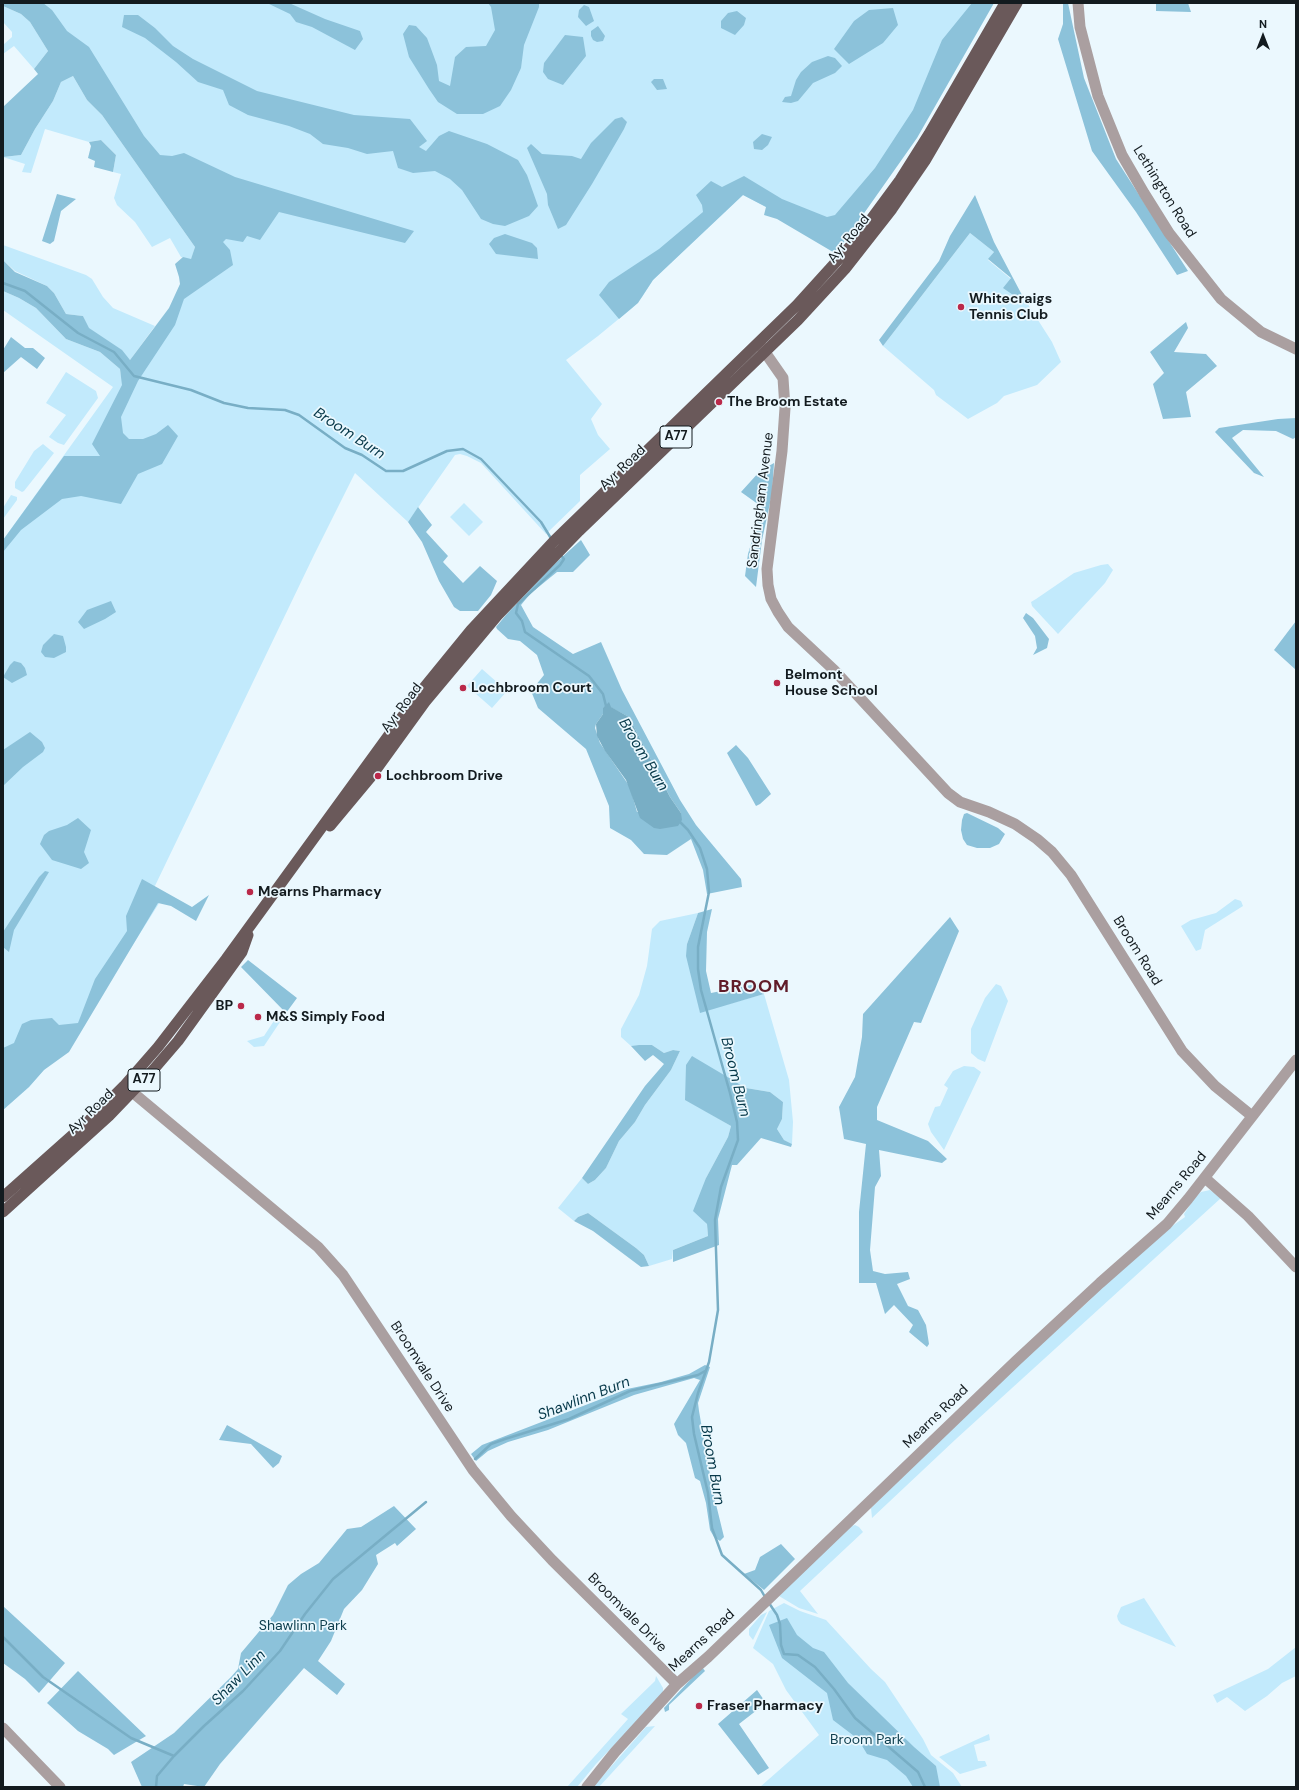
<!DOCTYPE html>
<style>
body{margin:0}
#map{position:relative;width:1299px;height:1790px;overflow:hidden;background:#ebf8fe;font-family:"DM Sans",sans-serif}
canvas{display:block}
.frame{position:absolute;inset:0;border:4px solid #131b1f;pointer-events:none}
.north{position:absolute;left:1243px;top:16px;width:40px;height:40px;-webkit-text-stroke:3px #ebf8fe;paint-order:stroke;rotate:0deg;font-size:11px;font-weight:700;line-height:16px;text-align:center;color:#131b1f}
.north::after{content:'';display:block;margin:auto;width:14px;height:18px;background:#131b1f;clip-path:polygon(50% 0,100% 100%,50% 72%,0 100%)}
</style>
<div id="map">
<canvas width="1299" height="1790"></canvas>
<div class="frame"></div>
<div class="north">N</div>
</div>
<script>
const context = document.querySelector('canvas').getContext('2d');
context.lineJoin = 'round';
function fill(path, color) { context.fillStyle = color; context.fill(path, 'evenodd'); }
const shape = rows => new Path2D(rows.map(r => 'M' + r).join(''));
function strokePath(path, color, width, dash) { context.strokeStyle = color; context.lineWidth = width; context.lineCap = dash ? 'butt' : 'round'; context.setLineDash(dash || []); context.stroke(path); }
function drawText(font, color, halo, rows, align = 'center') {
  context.font = font + ' "DM Sans",sans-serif'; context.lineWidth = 3.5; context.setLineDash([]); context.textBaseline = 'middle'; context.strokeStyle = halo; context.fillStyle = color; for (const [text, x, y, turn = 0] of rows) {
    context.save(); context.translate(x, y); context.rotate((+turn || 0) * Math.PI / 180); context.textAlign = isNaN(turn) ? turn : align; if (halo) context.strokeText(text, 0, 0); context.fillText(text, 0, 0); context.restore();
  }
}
fill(shape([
 [25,3,994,3,841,246,743,195,653,280,642,297,632,308,598,336,566,360,602,404,591,419,598,435,610,449,580,475,580,501,546,534,481,463,467,456,460,454,455,455,408,522,355,473,314,555,153,890,163,897,81,1027,29,1087,3,1110,3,540,113,387,3,310,3,291,19,298,36,308,66,339,100,352,120,369,121,376,211,250],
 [3,6,21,14,30,22,48,51,34,69,14,46,3,54,3,45,12,37,12,32,3,22],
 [73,76,87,100,102,115,195,247,191,260,181,257,170,238,152,247,135,222,117,205,114,198,121,174,113,172,116,155,101,140,89,142,45,129,31,173,22,172,25,164,3,157,21,155,35,129,53,101,61,82],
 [970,233,994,252,988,260,1011,279,1016,297,1022,295,1052,342,1061,362,1037,385,1004,396,997,403,968,419,936,395,934,390,883,346],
 [3,245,86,275,92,279,103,297,113,308,155,326,130,360,88,328,83,316,66,314,54,293,47,286,15,271,3,260],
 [66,372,96,391,98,398,64,445,58,443,49,437,66,415,46,403],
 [43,444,54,453,24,491,22,492,15,488,15,482,34,451],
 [11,495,17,497,17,500,3,519,3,508],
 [464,503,483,522,469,536,450,517],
 [1108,564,1113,570,1105,583,1058,634,1032,606,1031,602,1036,599,1074,573,1101,565],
 [482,669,507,691,492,708,467,686],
 [1235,899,1241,901,1243,906,1205,930,1201,949,1196,951,1181,926,1191,920,1216,913],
 [698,913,687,944,700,1012,764,994,789,1080,793,1122,792,1144,784,1140,777,1129,782,1119,783,1102,770,1092,746,1088,733,1080,685,1099,731,1126,728,1137,706,1178,703,1219,707,1224,708,1236,673,1250,672,1259,649,1266,644,1255,636,1248,588,1213,578,1217,574,1221,558,1208,582,1178,588,1184,595,1180,606,1168,619,1141,635,1122,645,1105,671,1070,680,1051,673,1050,664,1053,652,1045,631,1046,621,1037,621,1029,639,995,647,966,652,929,660,921],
 [996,984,1001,986,1008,1001,985,1062,978,1059,971,1053,971,1029,985,998],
 [281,1010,286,1013,264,1046,254,1047,247,1041,264,1036],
 [964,1066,974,1067,981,1072,944,1150,931,1132,928,1124,935,1107,940,1106,948,1088,944,1085,953,1071],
 [1210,1190,1221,1198,956,1439,872,1518,871,1508,887,1492,1026,1358,1090,1300,1098,1290,1165,1231,1185,1217,1184,1214,1196,1196,1201,1192],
 [855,1525,859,1527,863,1532,800,1591,818,1614,799,1608,779,1596,849,1527],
 [1144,1598,1176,1647,1121,1624,1118,1620,1117,1616,1121,1607],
 [784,1603,800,1611,826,1620,871,1669,885,1682,923,1739,931,1755,953,1773,962,1787,760,1787,819,1735,786,1690,773,1664,753,1648,769,1611],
 [767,1612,753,1640,749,1635,749,1629,761,1615],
 [1296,1647,1296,1676,1282,1683,1267,1696,1245,1711,1227,1697,1217,1703,1213,1695,1268,1669],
 [656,1676,663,1688,663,1694,596,1764,577,1787,567,1787,628,1719,621,1714,655,1681],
 [655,1726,599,1787,593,1787,646,1727],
 [989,1734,990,1740,974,1745,978,1761,985,1761,987,1766,960,1774,939,1757]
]), '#c2eafc');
fill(shape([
 [3,3,43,3,52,10,67,31,89,47,144,136,160,155,172,156,184,153,235,177,414,231,405,243,279,212,260,240,247,236,243,242,226,239,223,242,230,250,233,265,184,299,175,325,138,381,121,417,123,433,129,439,143,439,156,434,168,425,178,436,162,464,138,474,121,504,81,496,62,499,21,530,3,552,3,540,64,456,100,456,92,444,122,385,120,369,100,352,66,339,36,308,19,298,3,291,3,260,15,272,47,286,54,293,66,314,83,316,89,328,122,350,130,360,169,308,180,284,179,277,175,264,183,257,191,259,195,247,102,115,87,100,73,76,61,82,53,101,35,129,21,155,3,157,3,107,38,74,34,69,48,51,30,22,21,14,3,6],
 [267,3,289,3,325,19,360,31,363,39,355,50,312,27,296,22,290,14],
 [488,3,539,3,539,7,524,45,521,68,511,90,500,106,483,114,457,114,438,102,429,89,409,57,403,34,409,25,416,26,427,38,437,65,439,81,450,86,455,57,466,47,486,46,495,30,491,7],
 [972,3,994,3,917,138,841,246,833,252,777,219,764,215,766,207,743,195,653,280,638,303,619,319,599,295,609,282,659,249,703,212,702,205,696,195,711,181,722,187,744,176,782,199,827,217,835,215,875,168,913,110,942,40],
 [1063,3,1068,3,1084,78,1116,159,1188,271,1177,275,1136,212,1092,151,1058,39,1063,24],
 [1156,3,1188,3,1191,12,1156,11],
 [584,5,589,7,594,21,586,26,578,17,579,10],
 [893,8,898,25,883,43,849,64,834,49,854,21,869,10],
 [737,11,746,18,744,25,735,35,721,28,721,21,728,13],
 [124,15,138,15,155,28,173,46,193,59,257,91,354,115,410,119,427,141,419,147,426,151,439,136,449,131,487,144,518,160,527,175,538,206,529,216,505,226,493,224,481,219,462,190,450,179,435,171,413,173,398,168,393,151,367,154,348,148,323,144,310,134,289,126,248,115,229,105,223,90,198,82,176,62,145,38,122,27],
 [598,26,605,36,603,41,597,42,593,40,591,36,591,31],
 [565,35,583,37,586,56,563,85,548,79,543,72,544,63],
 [828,56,835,58,842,66,835,73,813,83,798,101,791,103,782,102,785,97,791,96,796,80,801,72,812,62],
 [654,79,663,79,667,89,657,90,651,82],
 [622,117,627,122,624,129,592,184,566,225,558,229,548,205,547,194,527,148,531,144,542,154,572,156,581,159,591,143,615,119],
 [762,134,772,137,768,145,762,150,754,149,753,142],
 [101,140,116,155,113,172,94,167,95,161,88,158,91,146,89,142],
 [57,194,76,199,61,211,54,241,50,244,42,241],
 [975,195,994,242,1022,295,1016,297,1003,288,1011,278,988,259,994,252,970,233,883,346,879,340,939,261,950,236],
 [505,234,532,243,537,248,538,259,496,254,489,244,494,238],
 [1186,322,1188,328,1174,352,1206,354,1217,366,1186,392,1191,417,1163,419,1153,384,1164,373,1150,352],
 [11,337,25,348,33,348,45,358,37,369,21,357,3,373,3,350],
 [1296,418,1296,437,1293,439,1276,431,1243,430,1232,438,1264,477,1254,473,1215,432,1219,428,1278,419],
 [774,463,772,494,762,540,756,587,745,576,748,554,762,507,741,492,760,471],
 [418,507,432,525,426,532,448,556,443,562,463,583,480,566,497,581,491,595,478,611,460,611,454,607,439,581,422,542,408,522],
 [581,540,590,555,573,572,557,572,530,594,521,605,533,627,573,654,601,642,622,690,680,800,696,825,741,879,742,887,707,894,703,870,691,839,667,855,644,854,631,840,610,828,609,806,586,749,538,708,531,691,544,675,537,655,520,641,508,639,497,629,496,627,506,615,550,568],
 [610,707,629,717,670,797,681,813,637,812,630,787,600,743,595,728,596,724,603,714,603,708],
 [111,601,116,612,105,619,84,629,78,622,87,610],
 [1026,613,1033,618,1049,639,1047,648,1033,655,1037,648,1035,636,1023,618],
 [1296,621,1296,670,1274,650],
 [54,634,63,636,66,647,66,652,54,658,45,657,41,652,43,645],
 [14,661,21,663,25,668,27,675,12,683,3,677,10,665],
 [30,732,42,742,45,748,43,752,23,767,3,786,3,750],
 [736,745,748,758,771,794,760,804,756,806,727,753],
 [967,813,998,828,1005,834,999,844,990,848,977,848,967,845,963,839,961,830,962,820,964,814],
 [78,818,91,830,84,852,89,863,81,869,52,860,40,844,44,835,49,831,67,825],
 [45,871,49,872,14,930,9,952,3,947,3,932,39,877],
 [142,879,192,907,209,895,196,921,171,906,158,903,69,1052,44,1070,29,1087,3,1110,3,1048,14,1043,22,1024,31,1020,52,1018,59,1025,78,1023,95,979,127,931,126,916],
 [712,909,707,932,706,971,711,993,761,983,764,994,700,1013,686,956,687,944,698,913],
 [950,917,959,931,921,1023,914,1022,877,1107,877,1120,928,1141,947,1159,942,1163,879,1150,881,1176,875,1187,870,1250,873,1271,885,1274,908,1272,910,1279,897,1284,908,1306,918,1310,926,1325,929,1344,927,1347,909,1332,913,1325,894,1305,885,1314,876,1283,859,1283,859,1212,866,1144,844,1139,839,1107,855,1077,862,1037,863,1014],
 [248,960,297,998,286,1013,241,967],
 [639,1045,652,1045,664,1053,673,1050,680,1051,671,1070,645,1105,635,1122,619,1141,606,1168,595,1180,588,1184,582,1178,645,1086,664,1064,653,1055,645,1061,631,1046],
 [692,1056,746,1088,770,1092,783,1102,782,1119,777,1129,784,1140,792,1144,791,1147,761,1138,737,1165,732,1165,718,1219,719,1245,673,1262,673,1250,708,1236,707,1224,693,1211,706,1178,728,1137,731,1126,685,1100,686,1065],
 [588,1213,636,1248,644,1255,649,1266,641,1267,593,1231,574,1221,578,1217],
 [705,1365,710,1367,698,1403,699,1411,713,1492,724,1537,720,1541,714,1537,710,1530,706,1503,700,1481,695,1478,686,1443,678,1435,674,1424,700,1380,694,1378,634,1395,548,1430,508,1442,488,1451,476,1461,471,1454,482,1445,627,1389,661,1382,689,1374],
 [227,1425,282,1456,279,1463,273,1468,251,1444,219,1440],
 [394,1506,416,1529,397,1546,395,1543,376,1555,378,1564,362,1590,344,1609,331,1641,318,1661,345,1684,337,1695,304,1668,220,1764,204,1787,184,1784,183,1787,142,1787,131,1762,174,1733,231,1677,238,1669,241,1653,273,1615,288,1585,301,1574,319,1563,347,1529,361,1527],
 [781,1544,795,1559,764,1590,744,1574,755,1570,760,1557],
 [3,1606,65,1663,39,1693,25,1679,3,1663],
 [787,1618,797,1635,813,1648,824,1652,848,1683,914,1747,936,1766,940,1787,913,1787,906,1776,887,1760,867,1754,858,1739,833,1720,827,1693,782,1658,769,1625],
 [702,1667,705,1671,669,1705,669,1710,665,1712,664,1708],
 [78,1671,146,1736,114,1755,108,1749,78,1731,47,1703],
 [757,1690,766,1703,739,1724,769,1768,758,1775,718,1724]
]), '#8cc2da');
fill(shape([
 [609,702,611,707,629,717,670,797,681,813,682,820,678,826,660,829,654,828,640,818,626,780,605,751,597,736,596,724,603,714,603,708]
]), '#78aec5');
strokePath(shape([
 [3,283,25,291,78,333,114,352,134,376,191,390,224,403,248,408,285,410,299,415,345,448,362,455,386,471,403,471,447,451,463,449,481,459,541,522,552,540],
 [560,554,564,559,560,565,518,604,516,613,522,621,525,632,589,676,603,694,606,706],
 [679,821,688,830,700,848,707,869,709,892,698,947,698,969,701,990,730,1093,737,1122,738,1140,721,1187,715,1220,718,1310,709,1362,698,1393,692,1417,694,1434,708,1493,712,1528,722,1555,761,1590,765,1597],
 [475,1459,491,1444,505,1439,569,1419,630,1391,698,1375,705,1371],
 [769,1603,777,1615,780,1624,781,1645,784,1654,798,1655,815,1667,834,1689,855,1718,918,1772,925,1787],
 [3,1637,43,1677,131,1738,174,1756],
 [156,1787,157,1776,174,1756,204,1726,243,1691,280,1651,305,1614,333,1579,426,1502]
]), '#78aec5', 2.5);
strokePath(shape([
 [1078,3,1080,27,1098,96,1122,155,1144,193,1169,233,1221,299,1261,332,1296,349],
 [760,345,783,378,785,408,782,451,767,569,768,585,771,599,778,612,788,627,834,670,948,793,960,802,989,812,1015,824,1037,839,1052,852,1071,875,1182,1051,1215,1086,1252,1116],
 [125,1086,318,1247,343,1275,473,1470,511,1516,552,1560,677,1684],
 [1205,1178,1248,1216,1296,1267],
 [3,1728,60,1787],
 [587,1787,615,1752,677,1684,708,1657,1016,1361,1100,1283,1167,1224,1188,1199,1296,1060]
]), '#aa9fa0', 11);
strokePath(shape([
 [330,826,370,778,425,702,497,616,579,531,798,320,845,269,892,209,925,161,1017,3],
 [3,1197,96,1114,124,1086,158,1047,226,959,418,695,471,630,554,541,797,305,855,241,900,180,929,134,1005,3],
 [3,1212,109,1116,154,1069,178,1041,242,952,248,935]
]), '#6a595a', 11);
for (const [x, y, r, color] of [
 [961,307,4,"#ba294a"],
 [719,402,4,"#ba294a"],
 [777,683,4,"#ba294a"],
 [463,688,4,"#ba294a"],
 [378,776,4,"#ba294a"],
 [250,892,4,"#ba294a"],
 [241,1006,4,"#ba294a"],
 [258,1017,4,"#ba294a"],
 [699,1706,4,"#ba294a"]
]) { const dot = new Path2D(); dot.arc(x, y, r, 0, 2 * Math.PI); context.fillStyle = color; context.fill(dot); strokePath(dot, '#ebf8fe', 1.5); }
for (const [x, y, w] of [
 [676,437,32],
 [144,1080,32]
]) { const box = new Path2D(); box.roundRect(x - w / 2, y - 11, w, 22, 3); context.fillStyle = '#ebf8fe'; context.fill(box); strokePath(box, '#131b1f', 1); }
drawText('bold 13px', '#131b1f', null, [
 ["A77",676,437],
 ["A77",144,1080]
]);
drawText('14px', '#131b1f', '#ebf8fe', [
 ["Lethington Road",1164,192,58],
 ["Ayr Road",849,239,-51],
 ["Ayr Road",623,468,-44],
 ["Sandringham Avenue",761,500,-83],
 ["Ayr Road",402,708,-53],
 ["Broom Road",1137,951,58],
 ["Ayr Road",91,1112,-44],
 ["Mearns Road",1177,1186,-50],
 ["Broomvale Drive",422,1367,57],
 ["Mearns Road",936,1417,-44],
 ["Broomvale Drive",627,1613,45],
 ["Mearns Road",702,1641,-43]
]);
drawText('bold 14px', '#131b1f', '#ebf8fe', [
 ["Whitecraigs",969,299],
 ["Tennis Club",969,315],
 ["The Broom Estate",727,402],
 ["Belmont",785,675],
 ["House School",785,691],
 ["Lochbroom Court",471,688],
 ["Lochbroom Drive",386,776],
 ["Mearns Pharmacy",258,892],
 ["BP",233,1006,"right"],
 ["M&S Simply Food",266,1017],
 ["Fraser Pharmacy",707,1706]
], 'left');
drawText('14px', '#104050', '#ebf8fe', [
 ["Shawlinn Park",303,1626],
 ["Broom Park",867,1740]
]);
drawText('italic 15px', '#063849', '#ebf8fe', [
 ["Broom Burn",349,434,33],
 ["Broom Burn",643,755,59],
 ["Broom Burn",735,1077,76],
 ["Shawlinn Burn",584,1399,-21],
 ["Broom Burn",712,1465,80],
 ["Shaw Linn",239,1678,-46]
]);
context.letterSpacing = '1px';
drawText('bold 18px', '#601b28', '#ebf8fe', [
 ["BROOM",754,987]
]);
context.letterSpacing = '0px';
</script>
